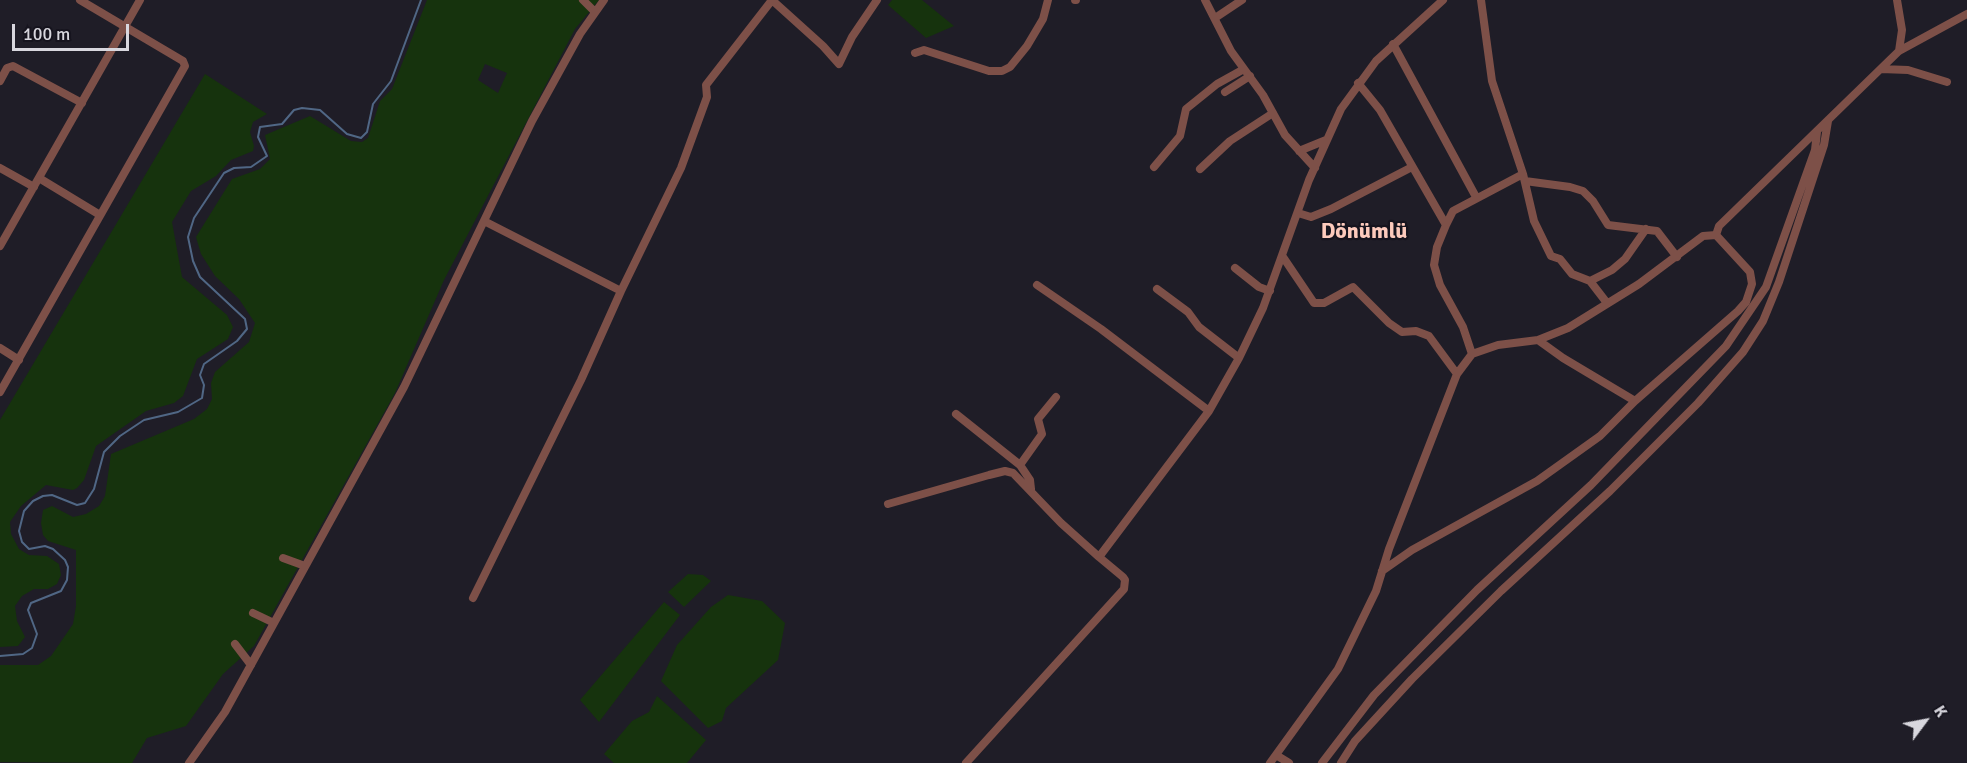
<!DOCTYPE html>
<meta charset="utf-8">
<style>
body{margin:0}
#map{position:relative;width:1967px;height:763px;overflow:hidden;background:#1f1d27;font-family:Signika,sans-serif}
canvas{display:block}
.north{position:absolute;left:1895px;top:691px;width:60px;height:60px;-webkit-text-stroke:4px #16141e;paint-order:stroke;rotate:58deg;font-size:16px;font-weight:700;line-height:24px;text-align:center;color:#d8d7de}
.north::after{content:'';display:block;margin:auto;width:21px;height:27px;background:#d8d7de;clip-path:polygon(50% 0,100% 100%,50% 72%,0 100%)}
.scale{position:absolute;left:12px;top:24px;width:117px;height:27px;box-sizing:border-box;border:3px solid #d8d7de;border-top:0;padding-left:8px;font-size:18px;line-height:21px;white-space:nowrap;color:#d8d7de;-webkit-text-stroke:4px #16141e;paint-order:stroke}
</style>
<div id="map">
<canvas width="1967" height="763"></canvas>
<div class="north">K</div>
<div class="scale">100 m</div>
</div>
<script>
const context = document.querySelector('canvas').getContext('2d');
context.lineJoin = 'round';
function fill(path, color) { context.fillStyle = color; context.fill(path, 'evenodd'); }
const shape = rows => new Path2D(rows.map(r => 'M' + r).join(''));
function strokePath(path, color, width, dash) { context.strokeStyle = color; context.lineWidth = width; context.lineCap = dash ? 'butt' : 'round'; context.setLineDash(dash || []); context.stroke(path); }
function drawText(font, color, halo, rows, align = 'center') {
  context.font = font + ' Signika,sans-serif'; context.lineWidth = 4.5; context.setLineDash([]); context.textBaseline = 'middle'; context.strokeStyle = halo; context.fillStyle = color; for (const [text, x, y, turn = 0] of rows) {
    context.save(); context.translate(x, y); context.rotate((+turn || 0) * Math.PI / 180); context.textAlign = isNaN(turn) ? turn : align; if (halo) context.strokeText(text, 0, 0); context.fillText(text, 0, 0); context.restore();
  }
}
fill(shape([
 [427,0,599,0,575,29,444,280,395,393,254,646,223,674,186,726,147,738,132,763,0,762,0,665,38,665,51,656,73,624,76,606,76,550,48,541,43,535,41,523,43,510,52,506,73,517,86,514,99,506,105,496,111,454,194,419,207,409,212,399,211,383,215,372,249,342,255,323,239,299,215,276,201,254,196,237,232,179,260,169,270,159,265,135,310,116,351,141,362,142,368,138,380,101,392,89],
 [485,64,507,73,498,93,478,80],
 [892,0,922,0,954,26,926,38,888,5],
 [205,74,267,114,253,122,250,132,254,146,253,151,231,160,216,176,191,191,172,222,182,277,227,315,233,327,228,339,197,359,183,396,174,403,146,411,96,446,84,480,77,488,73,490,46,485,21,506,10,522,11,534,19,549,29,555,47,556,59,564,61,575,57,584,48,589,34,589,22,596,15,606,17,621,25,637,18,646,0,647,0,420],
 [688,574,703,575,711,581,684,607,668,592],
 [728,595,762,601,785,623,778,660,726,708,722,721,708,728,661,681,677,645,711,607],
 [664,602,680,615,599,722,580,700],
 [657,696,706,740,687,763,614,763,604,754,632,721,649,712]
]), '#16330d');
strokePath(shape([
 [0,656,23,654,32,648,37,634,28,610,31,603,61,591,67,580,68,567,65,560,53,549,45,546,29,549,22,542,19,531,24,511,33,501,43,496,52,495,77,505,85,503,94,489,104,452,120,436,144,420,178,412,202,398,204,385,200,375,204,364,237,341,247,329,245,319,200,277,193,261,188,237,194,218,224,173,234,168,251,167,267,156,258,137,260,127,282,124,294,110,302,108,320,110,347,134,361,138,367,132,373,104,391,81,421,0]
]), '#506785', 2);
strokePath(shape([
 [583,0,594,11],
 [772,0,823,46,839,64,852,37,877,0],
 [1075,0,1076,0],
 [1205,0,1231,51,1263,95,1285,135,1315,168],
 [1481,0,1492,81,1523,174,1534,221,1551,256,1560,259,1572,274,1590,281,1607,303],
 [1897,0,1902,30,1899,51],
 [1215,18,1242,0],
 [1393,44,1476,197],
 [915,53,924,50,989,71,1002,71,1010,67,1027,46,1043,19,1048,0],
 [1881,69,1908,70,1947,82],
 [0,81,7,68,13,66,82,103],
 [1225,92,1250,76],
 [1299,151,1326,140],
 [1154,167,1180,136,1186,109,1217,84,1244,69],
 [0,168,34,187],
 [1200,169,1230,141,1273,113],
 [39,178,100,215],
 [1525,181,1570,187,1583,191,1593,201,1608,225,1657,231,1677,257],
 [1298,213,1311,217,1331,209,1412,167],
 [484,221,621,291],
 [1446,225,1453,211,1523,174],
 [0,246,140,0],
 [1283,257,1314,303,1324,303,1353,287,1389,323,1402,332,1416,331,1429,336,1457,374],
 [1235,268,1259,287,1270,291],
 [1590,281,1612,270,1625,259,1646,229],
 [1037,285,1101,329,1209,411],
 [1157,289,1188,312,1199,327,1239,358],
 [1538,340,1568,328,1639,284,1703,236,1716,235],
 [0,348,19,360],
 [1472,354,1498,345,1538,340,1563,358,1635,401],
 [0,392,185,66,183,61,80,0],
 [956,414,1020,465,1030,480,1031,489],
 [1020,465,1042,434,1038,419,1056,397],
 [888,504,989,475,1005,471,1013,473,1061,523,1099,557],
 [283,558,305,566],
 [1382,571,1412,550,1537,481,1600,436,1635,401,1738,311,1746,302,1752,284,1750,272,1716,235,1719,226,1899,51,1967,14],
 [473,598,581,380,621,291,681,168,707,97,706,85,772,0],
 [253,613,274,623],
 [235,644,251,665],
 [1276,755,1289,763],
 [189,763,225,712,404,387,532,121,580,34,604,0],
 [966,763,1124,589,1125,580,1123,577,1099,557,1209,411,1239,358,1263,308,1309,180,1341,109,1376,61,1443,0],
 [1270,763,1338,669,1376,591,1389,549,1457,374,1472,354,1463,327,1440,285,1434,265,1437,247,1446,225,1380,110,1358,83],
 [1322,763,1374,695,1477,590,1591,485,1726,346,1766,287,1815,150,1817,132],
 [1341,763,1355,741,1412,679,1501,591,1610,491,1698,403,1743,352,1763,321,1779,282,1824,145,1828,121]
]), '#7d5048', 8);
drawText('bold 22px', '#fccabc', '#16141e', [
 ["Dönümlü",1364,232]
]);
</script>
